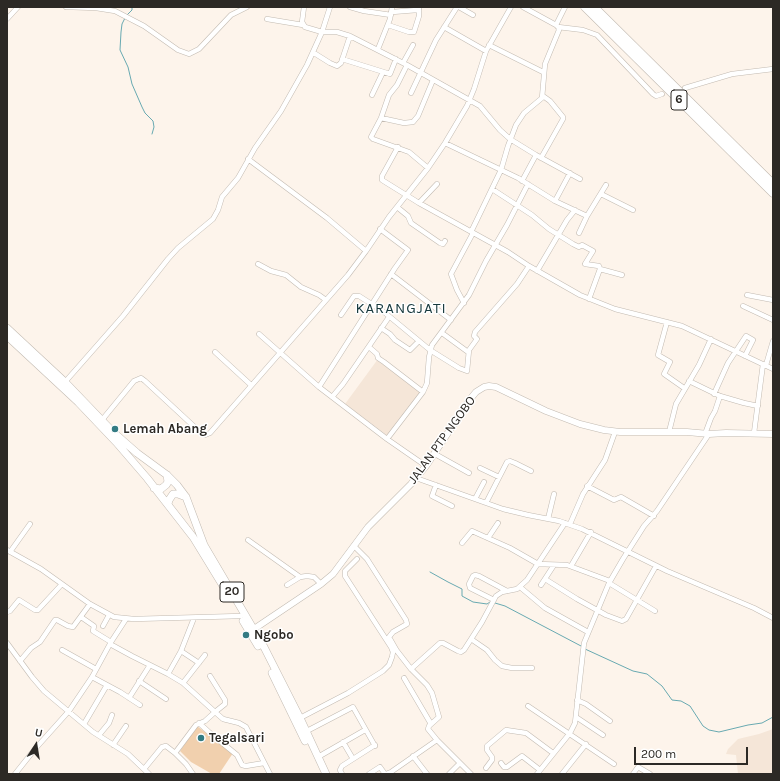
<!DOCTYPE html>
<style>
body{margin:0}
#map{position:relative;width:780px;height:781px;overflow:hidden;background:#fdf4eb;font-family:Karla,sans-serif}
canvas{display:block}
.frame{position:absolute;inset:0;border:8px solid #2c2925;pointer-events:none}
.north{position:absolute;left:16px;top:725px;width:40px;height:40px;-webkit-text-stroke:3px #fff;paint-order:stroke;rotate:12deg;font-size:11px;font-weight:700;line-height:16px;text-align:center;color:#2c2925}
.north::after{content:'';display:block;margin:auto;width:14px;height:18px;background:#2c2925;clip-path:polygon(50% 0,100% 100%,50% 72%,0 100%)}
.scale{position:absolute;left:634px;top:747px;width:114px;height:18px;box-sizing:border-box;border:2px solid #2c2925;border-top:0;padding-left:5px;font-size:12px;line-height:14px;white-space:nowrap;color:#2c2925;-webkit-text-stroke:3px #fff;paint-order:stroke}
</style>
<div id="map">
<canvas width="780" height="781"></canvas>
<div class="frame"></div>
<div class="north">U</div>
<div class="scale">200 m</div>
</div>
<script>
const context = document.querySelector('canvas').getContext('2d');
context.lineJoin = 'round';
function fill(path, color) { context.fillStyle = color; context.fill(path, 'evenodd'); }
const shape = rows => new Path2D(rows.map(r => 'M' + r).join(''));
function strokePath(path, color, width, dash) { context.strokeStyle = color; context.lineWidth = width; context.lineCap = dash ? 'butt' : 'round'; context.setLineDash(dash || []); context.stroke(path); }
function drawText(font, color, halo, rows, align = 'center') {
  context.font = font + ' Karla,sans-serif'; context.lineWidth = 3; context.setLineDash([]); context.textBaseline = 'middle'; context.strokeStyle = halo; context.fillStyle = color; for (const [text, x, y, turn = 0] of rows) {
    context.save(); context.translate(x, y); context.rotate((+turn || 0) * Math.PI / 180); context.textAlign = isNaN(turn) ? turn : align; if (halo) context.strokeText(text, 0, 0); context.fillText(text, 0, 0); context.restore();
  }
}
fill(shape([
 [378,359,422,391,388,436,345,404],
 [773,729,773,774,738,774,736,755,726,754,728,749,738,739,759,734]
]), '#f5e6d8');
fill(shape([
 [197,726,233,753,219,774,212,774,191,762,180,751]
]), '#f1d0ae');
strokePath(shape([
 [127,15,132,10,132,7],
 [125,18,122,24,121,32,120,50,128,67,132,84,142,107,145,113,153,121,154,127,152,134],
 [430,572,448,582,462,589,462,596,473,602,487,604,490,602,491,602],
 [495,603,505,606,581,646],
 [585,649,633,671,647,674,662,686,672,700,681,701,690,706,703,726,709,730,719,732,748,725,762,723,773,717]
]), '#68a9b1', 1);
const minor = shape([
 [66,7,96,8,115,11,144,26,178,50,189,54,199,49,231,15,247,7],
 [304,7,302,22,305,27,322,32,337,32,350,36,407,65,480,106,500,130,510,139,536,155,580,179],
 [350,7,364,11,391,15],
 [459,7,473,15],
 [392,12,417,10,419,9],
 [7,19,18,7],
 [267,19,303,25],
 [388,25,409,32,414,32,419,16,419,10],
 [556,25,565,7],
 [444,27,486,51],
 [558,27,583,30,597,35,653,94,656,96,662,94],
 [489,45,543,72],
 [378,49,390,19,392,7],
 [314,53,330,63,337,66,341,63,350,36],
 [342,59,390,74,396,59],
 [403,63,413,45],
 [407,65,397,85,389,95,381,118,371,137,373,139,409,152,428,168],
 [685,88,732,74,773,69],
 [411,93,436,40,457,7],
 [372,95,383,72],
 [381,118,404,123,413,122,418,116,433,80],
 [445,143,518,178,555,201,587,216,606,185],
 [398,147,382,176,382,180,419,203,508,252,529,266,580,295,615,309,682,326,773,369],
 [541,158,563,119,563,117,550,101,543,96],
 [248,159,327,218,366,251],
 [522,181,536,155],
 [492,189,532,215,549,229,573,244,579,247,582,245,593,251,585,264,599,266,600,269,589,299],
 [601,194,633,210],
 [555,201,570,173],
 [419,203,437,184],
 [397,207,408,216,411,223,440,243,443,244,445,241],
 [471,232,501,170,508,146,516,125,524,113,542,98,545,64,559,30,558,27,556,25,523,7],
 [579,233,587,216],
 [258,264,271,271,286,275,301,287,319,295,326,300],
 [600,269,622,275],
 [537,271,567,220,575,210],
 [391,274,451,320],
 [747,295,773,300],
 [464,303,457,290,451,274,473,233],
 [743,306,773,320],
 [341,315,354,296,359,296,384,312,430,350,459,368,467,371,469,350,477,339,474,336,475,332,517,284,529,266],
 [667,322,658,355,670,362,664,374,684,388],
 [381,328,390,334,395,340,410,350,419,341],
 [442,333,468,352],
 [259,334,319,387,387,439,426,466],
 [369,347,377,354,378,358,384,362,423,392],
 [215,352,251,385],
 [766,365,773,341],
 [689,381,720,396,744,403,758,406],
 [65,382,123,316,168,259,178,248,213,219,218,210,222,197,238,178,255,148,281,111,307,65,322,32,330,7],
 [319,387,395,268,408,250,380,229],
 [714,394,728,363,746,336,753,340,745,356],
 [332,397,343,384,389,317],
 [102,420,134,381,141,378,145,381,200,432,205,435,210,433,348,275,366,251,389,217,428,168,445,143,467,106,474,89,486,51,511,7],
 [669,432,676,404,699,365,711,339],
 [754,433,763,364],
 [705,434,711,418,715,411,720,396],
 [387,439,423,392,427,383,429,357,432,345,469,295,486,261,507,225,528,184],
 [435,454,469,473],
 [480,468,499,477],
 [416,478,503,509,528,515,559,521,582,529,667,571,754,608,773,618],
 [436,485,432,496,452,506],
 [587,486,614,500,621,497,654,516],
 [475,499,484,482],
 [486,503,507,462,510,461,515,463,531,471],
 [548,519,554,494],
 [570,524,583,494,605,460,615,432],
 [488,538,498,523],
 [248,540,300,577],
 [462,543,472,531,510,548,538,564,567,565,610,581],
 [354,546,367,559,406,620,407,624,393,632,389,637,397,651,411,669],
 [7,550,41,569,90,604,114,617,134,619,241,616],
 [10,552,30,524],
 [571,566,591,532],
 [545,579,577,599,606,615,622,621,626,619,656,566],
 [609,583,655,611],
 [287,585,300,577,307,576,314,577,321,584],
 [541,585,554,565],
 [520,587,545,608,588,632],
 [494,600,470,588,469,584,473,576,475,575,479,576,507,591],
 [7,612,10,611,19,600,35,610,38,610,62,584],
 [81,617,94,626,93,631,111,642],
 [103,626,109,615],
 [471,639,487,650,495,660,502,666,512,668,532,668],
 [7,643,32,677,44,691,93,732,128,754,149,774],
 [110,644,132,656,168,674,181,651,194,618],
 [62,650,96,669],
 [181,651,199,663],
 [20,661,31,648,40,642,55,620,57,620,68,626,73,627,90,604],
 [168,674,183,683,205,655],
 [92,677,120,692,140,705],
 [404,678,431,724],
 [139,681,166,699],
 [183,683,215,712,225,704,225,700,210,676],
 [129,698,150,665],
 [577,700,586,704,610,721],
 [528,706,614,764],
 [576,717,603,735],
 [300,718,348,693,383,671,389,665,392,657,393,652,391,647,345,576,345,571,357,559],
 [199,723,210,733,237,755,242,765,246,766,264,763],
 [84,724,107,685],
 [305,732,353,707,375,746],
 [99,735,109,723,112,715],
 [437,740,428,729,429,726,439,717,432,693,427,685,411,669,440,643,443,643,458,651,461,652,464,650,482,622,496,596,502,592,517,589,527,580,565,523],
 [343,742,353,759,375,745],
 [113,745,126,726],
 [413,756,427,774],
 [318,757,365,730],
 [501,763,504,767,507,767,522,756,540,770],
 [486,768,492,760,492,757,487,750,487,746,506,730,526,733,553,753],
 [144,769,162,747,166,746,175,753],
 [15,774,35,749,69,711,92,677,111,642,126,619],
 [193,774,186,764,175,753,196,725,205,721,215,712,223,719,239,723,246,727,270,774],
 [342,774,340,770,342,766,353,759],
 [369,774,380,767,385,774],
 [386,774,391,772,437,740,471,774],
 [449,774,460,763],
 [537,774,570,733,575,723,584,643,609,583,623,559,644,526,657,511,709,434],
 [562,774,586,744],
 [633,774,638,767,650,774]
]);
const secondary = shape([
 [254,629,321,584,333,574,368,527,411,484,426,466,471,398,476,392,484,387,489,386,496,387,546,411,580,424,604,430,620,432,687,432,709,434,726,433,773,434]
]);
const trunk = shape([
 [7,328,65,382,113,432,137,453,167,475,177,485,186,497,204,545,264,647,300,718,326,774],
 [7,336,78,402,116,442,147,478,193,537,223,586],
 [154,488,161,489,166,485,168,482,167,475],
 [168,504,169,500,173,494,178,494,186,497],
 [243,621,258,646],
 [272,673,305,741]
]);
const motorway = shape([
 [585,7,773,193],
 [594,7,773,184]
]);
strokePath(minor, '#c2bab1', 5.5);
strokePath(secondary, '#c2bab1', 7);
strokePath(trunk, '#c2bab1', 8);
strokePath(motorway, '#c2bab1', 9);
strokePath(minor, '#fff', 4.5);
strokePath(secondary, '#fff', 6);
strokePath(trunk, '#fff', 7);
strokePath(motorway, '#fff', 8);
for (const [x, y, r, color] of [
 [115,429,4,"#337b83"],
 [246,635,4,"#337b83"],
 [201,738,4,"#337b83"]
]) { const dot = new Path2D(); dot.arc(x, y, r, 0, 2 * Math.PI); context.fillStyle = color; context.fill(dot); strokePath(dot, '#fff', 1.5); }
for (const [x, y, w] of [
 [679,100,16],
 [232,592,24]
]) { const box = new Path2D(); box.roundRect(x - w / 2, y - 10, w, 20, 3); context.fillStyle = '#fff'; context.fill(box); strokePath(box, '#2c2925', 1); }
drawText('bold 12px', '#2c2925', null, [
 ["6",679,100],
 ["20",232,592]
]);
drawText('bold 13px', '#2c2925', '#fff', [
 ["Lemah Abang",123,429],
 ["Ngobo",254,635],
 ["Tegalsari",209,738]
], 'left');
drawText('13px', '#2c2925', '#fff', [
 ["JALAN PTP NGOBO",442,440,-54]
]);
context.letterSpacing = '1px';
drawText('15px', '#17393d', '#fff', [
 ["KARANGJATI",401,309]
]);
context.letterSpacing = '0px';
</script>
